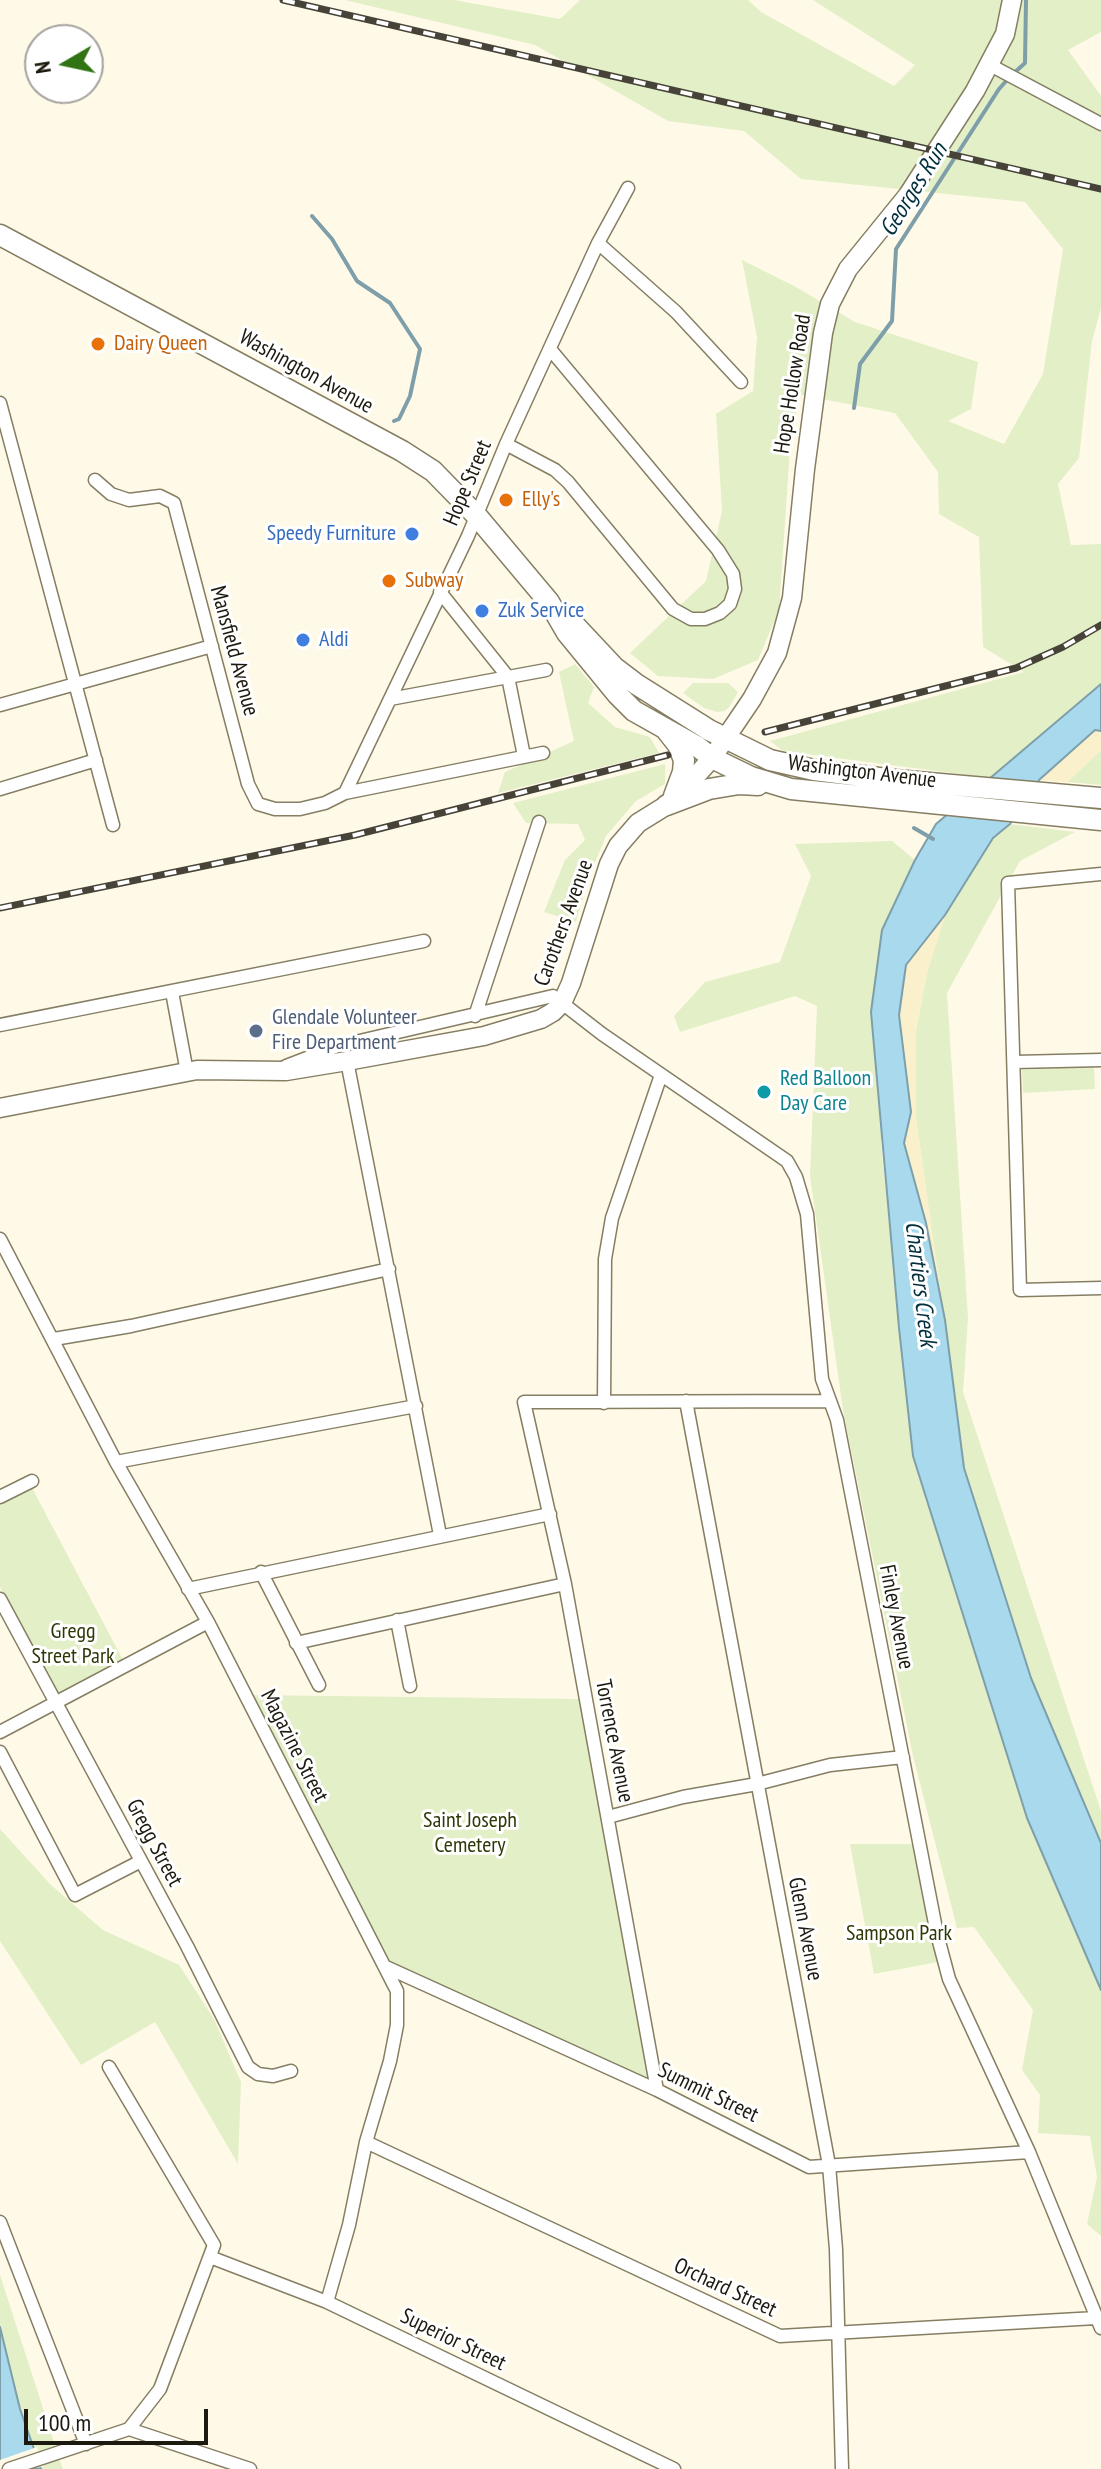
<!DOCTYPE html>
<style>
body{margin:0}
#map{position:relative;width:1101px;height:2469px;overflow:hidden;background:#fffae8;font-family:"PT Sans Narrow",sans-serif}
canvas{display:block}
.north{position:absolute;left:24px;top:24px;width:80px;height:80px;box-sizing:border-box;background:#fff;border:2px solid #a4a39f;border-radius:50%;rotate:261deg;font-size:22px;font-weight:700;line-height:32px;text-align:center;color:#1c190f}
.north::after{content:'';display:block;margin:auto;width:28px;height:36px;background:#307413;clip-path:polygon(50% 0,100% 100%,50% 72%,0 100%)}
.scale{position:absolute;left:24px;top:2409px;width:184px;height:36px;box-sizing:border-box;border:4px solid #1c190f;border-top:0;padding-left:10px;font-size:24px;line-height:28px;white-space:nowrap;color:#1c190f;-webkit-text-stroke:6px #fff;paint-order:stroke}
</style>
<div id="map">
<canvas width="1101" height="2469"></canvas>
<div class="north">N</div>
<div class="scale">100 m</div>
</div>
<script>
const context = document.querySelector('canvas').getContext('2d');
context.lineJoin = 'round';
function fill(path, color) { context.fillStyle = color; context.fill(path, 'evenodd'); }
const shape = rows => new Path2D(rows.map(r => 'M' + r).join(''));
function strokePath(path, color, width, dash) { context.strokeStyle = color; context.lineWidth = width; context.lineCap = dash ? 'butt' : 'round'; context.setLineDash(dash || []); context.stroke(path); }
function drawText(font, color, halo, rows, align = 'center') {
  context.font = font + ' "PT Sans Narrow",sans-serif'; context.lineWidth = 6; context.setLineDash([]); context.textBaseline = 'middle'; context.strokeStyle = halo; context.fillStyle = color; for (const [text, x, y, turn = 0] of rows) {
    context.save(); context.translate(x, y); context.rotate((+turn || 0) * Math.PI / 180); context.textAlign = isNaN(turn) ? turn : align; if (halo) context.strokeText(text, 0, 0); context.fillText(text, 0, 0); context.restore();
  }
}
fill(shape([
 [345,0,454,0,560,19,580,0,748,0,761,12,894,86,915,65,813,0,1101,0,1101,32,1068,50,1101,96,1101,308,1092,341,1079,458,1058,484,1071,545,1101,544,1101,685,990,778,783,751,770,741,1024,672,983,647,979,537,939,514,938,472,895,413,801,395,791,434,779,610,758,660,713,679,658,676,630,653,706,581,722,511,716,414,753,391,757,337,742,260,796,287,855,322,978,362,971,409,948,421,1004,444,1043,374,1063,249,1025,202,801,179,744,131,668,121,535,45],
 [575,664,594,687,588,703,615,727,650,737,659,753,498,793,505,772,574,741,559,672],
 [693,683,728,683,738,692,730,706,725,711,717,712,704,708,683,693],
 [1101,750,1101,785,1067,782],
 [665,764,665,784,636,801,606,836,589,877,576,922,544,912,565,860,585,840,578,824,526,823,513,803],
 [1010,824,1075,832,1020,861,947,993,968,1318,963,1392,1101,1811,1101,1843,1031,1678,964,1468,916,1118,916,1031,927,973,945,915,993,838],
 [892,841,915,860,882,930,881,1144,913,1456,1027,1818,1101,1990,1101,2236,1087,2224,1097,2177,1090,2136,1038,2133,1040,2095,1022,2070,1033,2010,974,1927,957,1928,913,1756,843,1410,810,1176,817,1006,795,996,680,1032,674,1016,705,982,780,962,811,876,795,844],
 [1094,1066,1095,1089,1023,1093,1022,1070],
 [31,1486,124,1662,58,1696,0,1587,0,1501],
 [250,1695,579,1699,650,2082,390,1964],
 [0,1829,51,1885,103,1930,179,1965,214,2019,241,2082,238,2164,155,2022,81,2065,0,1941],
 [850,1844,913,1844,938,1962,874,1974],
 [0,2275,60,2461,63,2469,41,2469,20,2409,0,2327]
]), '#e3efc7');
fill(shape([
 [1095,729,1101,731,1101,750,1067,782,1039,780],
 [945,915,927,973,916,1030,916,1118,945,1320,926,1223,904,1143,911,1112,899,1015,906,965]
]), '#faf0cb');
const water = shape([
 [1101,684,1101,731,1095,730,1039,780,1010,824,993,838,945,915,906,965,899,1015,911,1112,904,1143,926,1223,945,1320,964,1468,1031,1678,1101,1843,1101,1990,1027,1818,913,1456,899,1328,871,1012,882,930,915,860,936,824,1101,684],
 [0,2327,20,2409,41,2469,0,2469,0,2327]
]);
fill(water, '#a8d9ed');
strokePath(water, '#7e9faa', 2);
fill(shape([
 [37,2447,44,2467,0,2469,0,2460]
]), '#fffae8');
strokePath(shape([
 [1014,73,1025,63,1026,0],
 [312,216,332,239,357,281,390,303,420,349,410,396,399,419,394,421],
 [854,408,860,364,892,321,896,249,999,89,1008,79],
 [914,828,933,839]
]), '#7e9faa', 4);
const street = shape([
 [990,65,1101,124],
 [598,243,676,312,741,382],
 [0,403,113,825],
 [506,444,555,470,568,482,673,609,691,619,705,619,720,613,730,604,735,589,733,574,718,550,550,349],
 [95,480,111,494,129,500,160,496,174,503,248,784,258,804,275,809,300,809,325,803,345,793,543,753],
 [440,592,508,677,524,756],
 [390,699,546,670],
 [0,705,212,646],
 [0,789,96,760],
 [345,793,468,536,506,444,598,243,628,188],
 [1101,874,1008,883,1020,1290,1101,1288],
 [172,992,187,1072],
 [475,1016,539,822],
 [0,1025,424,941],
 [347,1061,440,1535],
 [1015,1062,1101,1060],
 [286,1066,338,1046,553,996,602,1034,787,1161,796,1177,807,1214,822,1379,837,1420,937,1934,949,1979,1029,2152,1101,2328],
 [0,1239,116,1462,208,1622,397,1991,397,2025,390,2061,366,2142,349,2225,327,2302],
 [54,1339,131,1326,389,1269],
 [686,1401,829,2165,836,2249,842,2469],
 [604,1403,605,1259,612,1218,661,1075],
 [116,1462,416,1406],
 [0,1497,32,1481],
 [261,1572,319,1685],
 [188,1589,550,1514],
 [0,1599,187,1946,248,2067,258,2074,273,2076,291,2071],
 [397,1620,410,1686],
 [296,1643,565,1584],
 [0,1732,208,1622],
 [0,1752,75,1895,141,1861],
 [608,1817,683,1797,757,1784,830,1765,903,1757],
 [386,1967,657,2090,809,2167,1029,2152],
 [109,2067,214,2245,160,2389,129,2429],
 [657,2090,565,1584,524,1402,830,1401],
 [366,2142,780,2336,1096,2318],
 [0,2222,86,2444],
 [210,2257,327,2302,674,2469],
 [9,2469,129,2429,250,2469]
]);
const secondary = shape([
 [0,1108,197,1070,286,1071,347,1061,484,1036,541,1019,553,1012,562,1003,571,983,609,864,618,846,638,823,667,805,687,786,712,758,752,699,777,653,792,598,805,469,823,333,830,304,848,269,908,195,975,91,1005,34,1012,0]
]);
const primary = shape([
 [0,235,402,451,433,471,476,515,549,602,567,633,617,694,634,711,698,747,712,758,751,777,791,789,1101,820],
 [570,620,615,668,636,684,709,730,770,760,814,770,895,780,1101,798],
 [667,731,678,745,684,760,683,772,674,796],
 [667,805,709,789,739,784,758,785]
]);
strokePath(street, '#857e63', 15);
strokePath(secondary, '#857e63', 21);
strokePath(primary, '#857e63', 23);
strokePath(street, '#fff', 12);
strokePath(secondary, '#fff', 18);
strokePath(primary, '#fff', 20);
const rail = shape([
 [283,0,1101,189],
 [765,732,1016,668,1063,647,1101,625],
 [0,908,355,835,668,755]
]);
strokePath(rail, '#474338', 7);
strokePath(rail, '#fff', 4, [12]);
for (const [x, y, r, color] of [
 [98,344,8,"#e8710a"],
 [506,500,8,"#e8710a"],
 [412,534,8,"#3f7fe0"],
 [389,581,8,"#e8710a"],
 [482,611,8,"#3f7fe0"],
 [303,640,8,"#3f7fe0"],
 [256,1031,8,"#5c6f8a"],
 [764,1092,8,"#0f9aa8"]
]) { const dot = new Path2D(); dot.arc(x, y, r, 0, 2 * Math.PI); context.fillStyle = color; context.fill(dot); strokePath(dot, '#fff', 3); }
drawText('22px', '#c56008', '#fff', [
 ["Dairy Queen",114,344],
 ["Elly's",522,500],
 ["Subway",405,581]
], 'left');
drawText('22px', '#1c190f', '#fff', [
 ["Washington Avenue",306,372,29],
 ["Hope Hollow Road",793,384,-81],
 ["Hope Street",468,483,-67],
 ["Mansfield Avenue",234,651,75],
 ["Washington Avenue",862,772,7],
 ["Carothers Avenue",564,923,-70],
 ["Finley Avenue",896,1617,79],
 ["Torrence Avenue",614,1741,79],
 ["Magazine Street",294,1746,63],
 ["Gregg Street",154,1843,62],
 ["Glenn Avenue",805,1929,79],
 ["Summit Street",708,2093,26],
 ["Orchard Street",725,2288,25],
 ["Superior Street",453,2340,26]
]);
drawText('22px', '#366cbe', '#fff', [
 ["Speedy Furniture",396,534,"right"],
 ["Zuk Service",498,611],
 ["Aldi",319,640]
], 'left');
drawText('22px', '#4e5e75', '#fff', [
 ["Glendale Volunteer",272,1018],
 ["Fire Department",272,1043]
], 'left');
drawText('22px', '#0d838f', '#fff', [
 ["Red Balloon",780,1079],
 ["Day Care",780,1104]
], 'left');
drawText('22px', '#2e3807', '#fff', [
 ["Gregg",73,1632],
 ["Street Park",73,1657],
 ["Saint Joseph",470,1821],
 ["Cemetery",470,1846],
 ["Sampson Park",899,1934]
]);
drawText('italic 24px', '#03303f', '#fff', [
 ["Georges Run",914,190,-58],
 ["Chartiers Creek",920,1284,83]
]);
</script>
